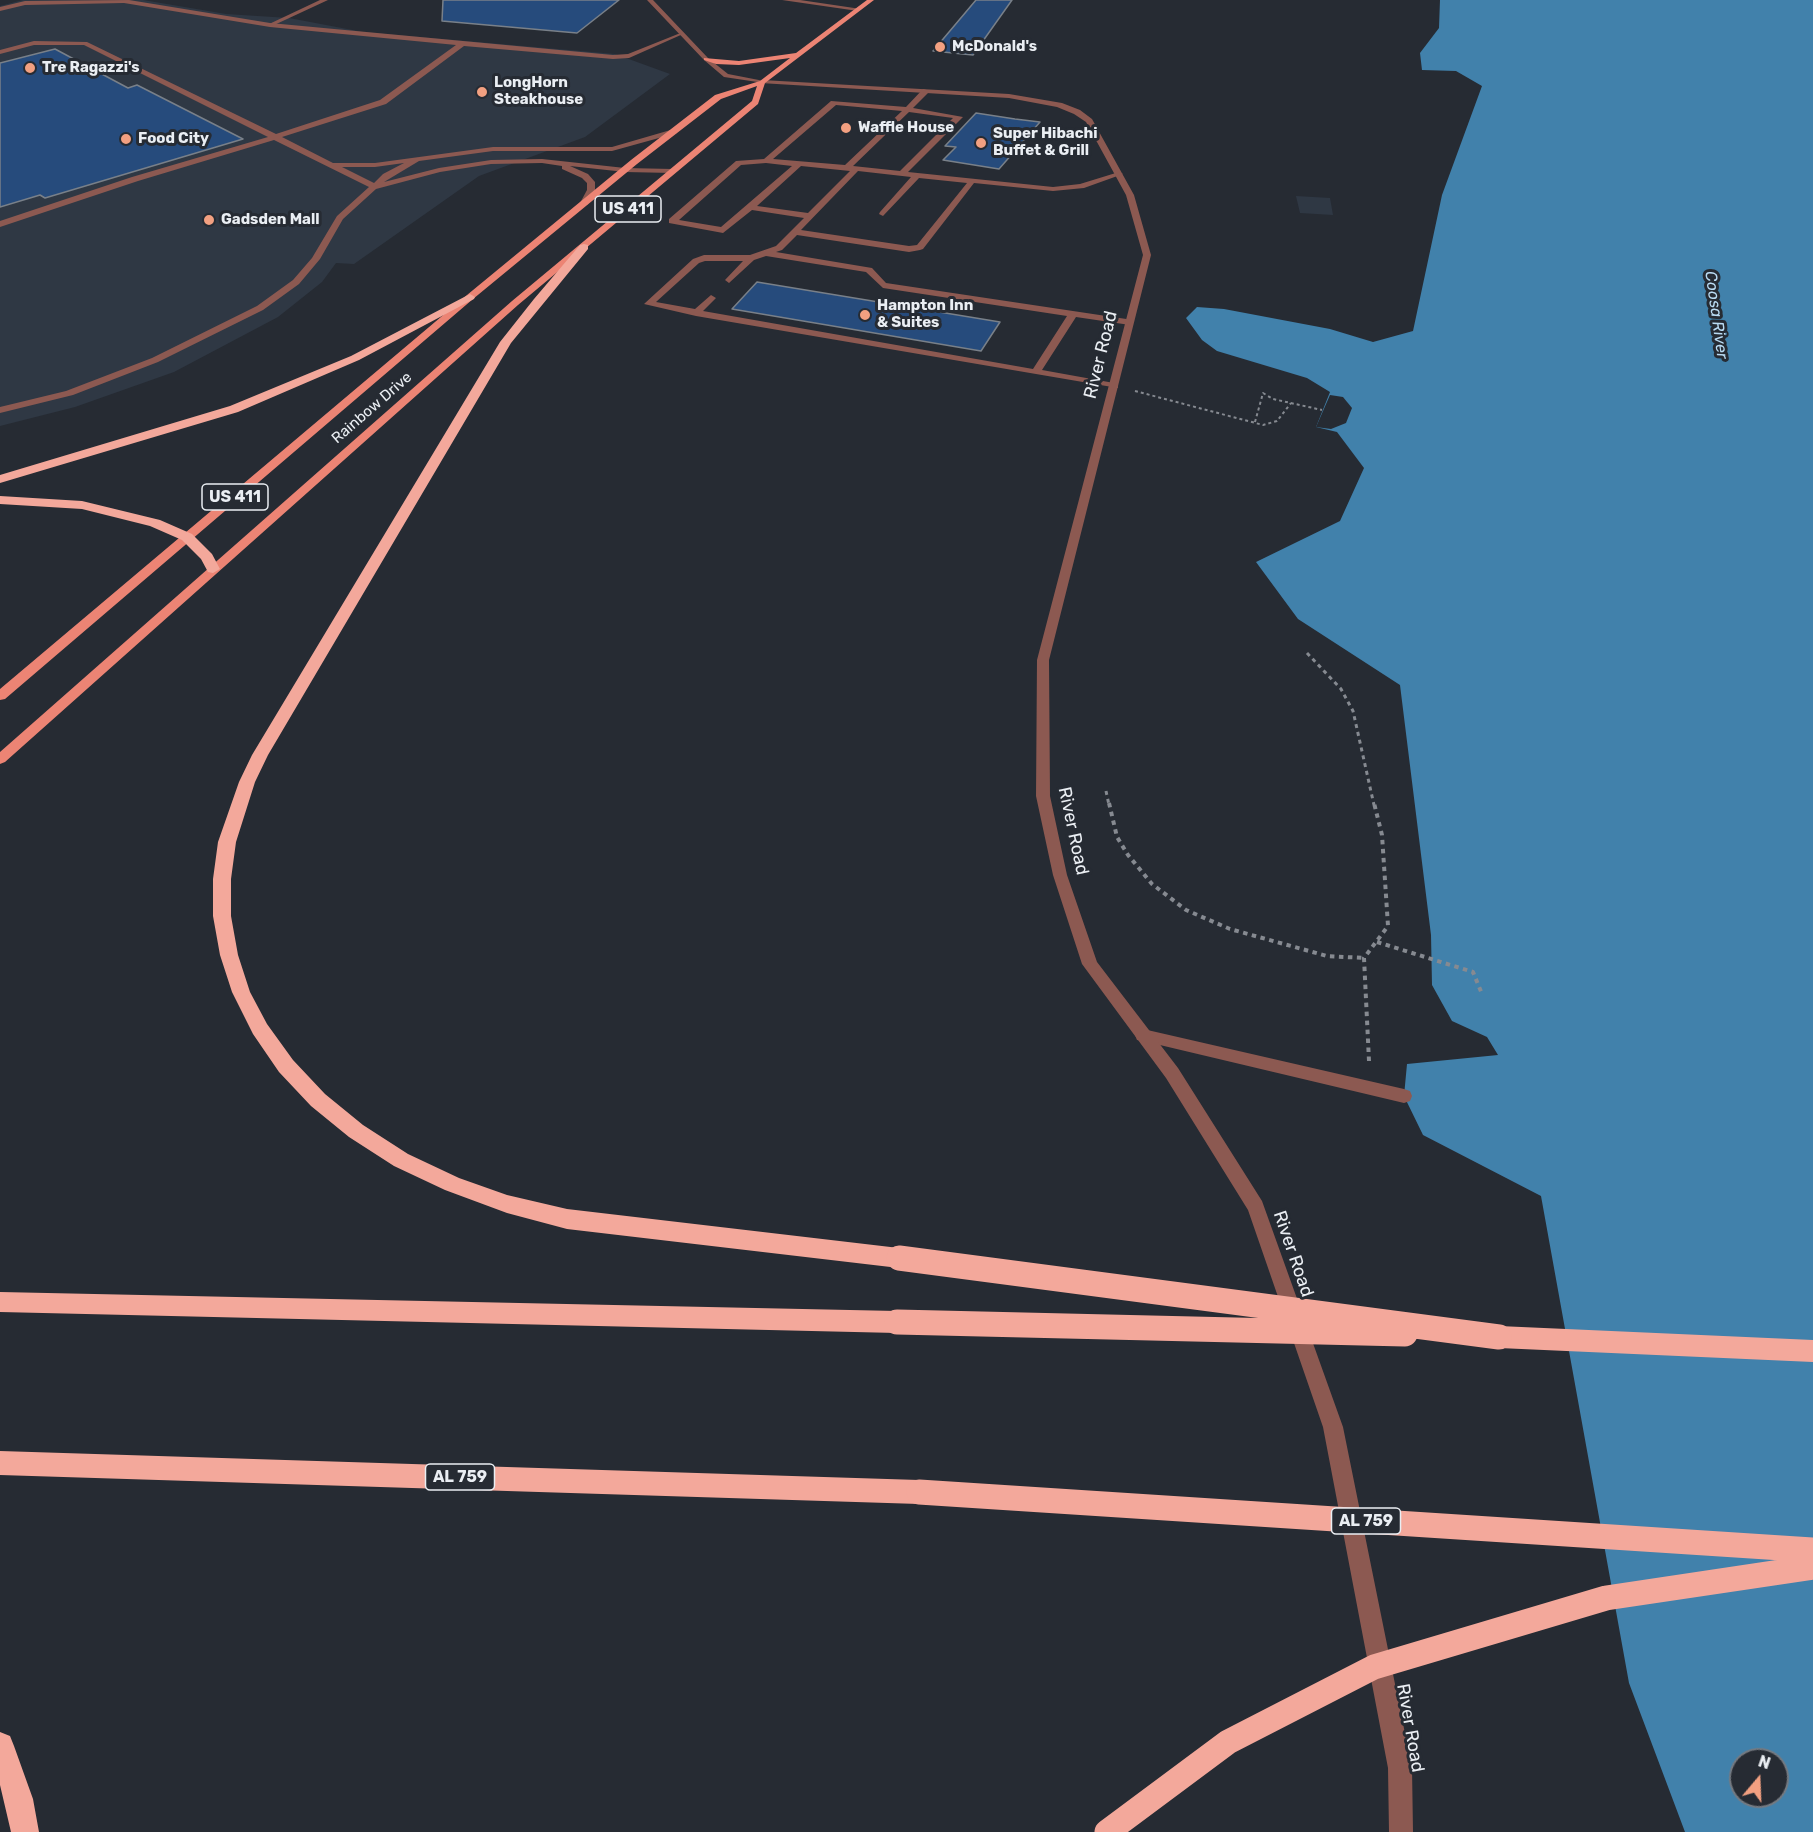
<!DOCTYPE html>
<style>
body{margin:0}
#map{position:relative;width:1813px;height:1832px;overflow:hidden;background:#262b33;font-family:Rubik,sans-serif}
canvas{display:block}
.north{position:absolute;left:1729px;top:1748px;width:60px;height:60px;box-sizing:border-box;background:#262b33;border:2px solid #747980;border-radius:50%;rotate:19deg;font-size:16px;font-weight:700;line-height:24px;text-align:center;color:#eaeef3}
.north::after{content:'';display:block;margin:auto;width:21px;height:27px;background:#f2a081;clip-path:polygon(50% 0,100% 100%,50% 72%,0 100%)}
</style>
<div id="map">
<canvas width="1813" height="1832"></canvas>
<div class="north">N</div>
</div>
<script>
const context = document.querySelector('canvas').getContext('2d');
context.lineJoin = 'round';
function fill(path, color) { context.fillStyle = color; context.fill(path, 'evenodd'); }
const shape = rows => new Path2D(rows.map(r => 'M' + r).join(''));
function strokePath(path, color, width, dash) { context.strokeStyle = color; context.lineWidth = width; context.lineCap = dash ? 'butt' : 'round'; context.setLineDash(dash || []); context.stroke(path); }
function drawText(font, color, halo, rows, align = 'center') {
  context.font = font + ' Rubik,sans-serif'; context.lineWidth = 6; context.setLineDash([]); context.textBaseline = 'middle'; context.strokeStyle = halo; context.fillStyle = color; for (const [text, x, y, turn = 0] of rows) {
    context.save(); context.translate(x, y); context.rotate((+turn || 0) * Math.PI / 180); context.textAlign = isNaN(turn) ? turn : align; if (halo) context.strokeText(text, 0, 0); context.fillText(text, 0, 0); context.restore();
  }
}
fill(shape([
 [23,0,143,0,226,14,289,18,363,32,615,54,670,74,585,137,479,176,354,264,336,263,322,282,278,317,174,372,75,407,0,426,0,6],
 [1296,196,1330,198,1333,215,1300,213]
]), '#2f3844');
fill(shape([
 [1440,0,1813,0,1813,1832,1685,1832,1629,1683,1541,1196,1423,1135,1404,1096,1407,1064,1498,1055,1487,1037,1452,1021,1432,985,1431,935,1400,685,1298,619,1256,562,1340,521,1364,468,1337,432,1316,427,1330,392,1307,378,1217,351,1202,340,1186,318,1197,307,1224,309,1330,329,1373,342,1413,331,1442,195,1482,86,1456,71,1422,70,1420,53,1439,28],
 [1741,1760,1777,1760,1777,1796,1741,1796]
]), '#4181ab');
fill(shape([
 [1330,395,1343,397,1352,408,1346,423,1331,429,1316,427]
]), '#262b33');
const building = shape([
 [443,0,619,0,577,33,442,21,443,0],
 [976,0,1012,0,973,55,933,51,976,0],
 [55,49,128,88,137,85,243,139,45,198,40,195,0,207,0,63,55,49],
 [976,113,1015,119,1040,122,999,169,943,160,956,147,945,146,976,113],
 [757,282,1000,322,981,351,732,309,757,282]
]);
fill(building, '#264b7c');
strokePath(building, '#798089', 1.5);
strokePath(shape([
 [1135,391,1263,425,1277,421,1291,403],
 [1255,422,1263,393,1273,399,1322,410]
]), '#868a91', 2, [3, 3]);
strokePath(shape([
 [1307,653,1341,689,1353,711,1374,805],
 [1106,791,1109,805]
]), '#868a91', 3, [4, 4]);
strokePath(shape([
 [1109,803,1117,837,1128,855,1152,884,1186,910,1230,929,1327,956,1364,958],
 [1377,942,1473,972,1482,994],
 [1369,1061,1364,958,1388,926,1382,835,1374,803]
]), '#868a91', 4, [4.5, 4.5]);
fill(shape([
 [129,0,270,23,613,55,628,54,683,32,683,34,629,58,613,59,464,46,386,104,282,137,333,163,375,163,493,147,612,147,674,129,677,129,677,133,612,151,493,151,419,161,384,182,439,168,491,160,542,159,625,168,673,169,677,171,673,173,625,172,570,166,588,174,595,182,595,190,587,205,584,205,580,203,587,190,587,183,582,178,562,169,562,166,542,163,491,164,440,172,376,189,343,219,320,259,299,284,263,310,158,362,73,395,0,413,0,407,66,391,152,358,257,306,293,280,312,258,337,216,369,187,274,140,138,181,0,227,0,221,132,177,268,137,84,45,34,45,0,54,0,50,34,41,87,42,276,134,380,100,456,45,270,27,124,3,25,5,0,11,0,7,25,1,129,0],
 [404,163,383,174,374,183,342,167,375,167,404,163],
 [923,89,930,91,913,108,963,117,908,172,1053,187,1080,184,1119,172,1123,174,1084,188,1053,191,974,183,923,249,920,250,909,252,797,235,782,250,776,252,872,268,886,283,1133,320,1133,324,1130,325,1076,317,1042,370,1114,383,1118,384,1118,388,696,316,644,304,693,259,704,255,750,255,776,246,804,218,752,210,723,233,669,223,669,219,736,161,764,159,831,101,906,107,923,89],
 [836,105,902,111,845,165,773,159,836,105],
 [909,112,953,118,900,171,853,166,909,112],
 [766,163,792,166,721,227,679,220,741,165,766,163],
 [801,166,850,171,808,213,757,206,801,166],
 [858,171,911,177,880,212,879,214,883,216,919,178,967,183,917,245,909,246,801,230,858,171],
 [766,256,866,272,883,288,1067,316,1033,369,703,311,716,298,711,295,695,309,656,302,699,263,705,261,743,261,725,280,729,283,754,260,766,256],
 [1143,1029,1404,1089,1410,1091,1412,1096,1410,1101,1404,1103,1143,1041,1137,1040,1135,1035,1137,1030,1143,1029]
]), '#8c5951');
fill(shape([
 [320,0,328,0,272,26,267,25,320,0],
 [782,0,800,0,861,9,858,11,782,0],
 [762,80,1009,94,1062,103,1080,110,1092,119,1134,195,1151,255,1049,660,1050,796,1067,875,1097,962,1178,1068,1262,1201,1343,1427,1412,1768,1413,1832,1389,1832,1388,1768,1323,1427,1248,1210,1166,1078,1082,964,1053,875,1036,796,1037,660,1143,255,1126,195,1086,122,1074,114,1057,107,1009,98,760,83,762,80]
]), '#8c5951');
fill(shape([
 [647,0,653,0,708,58,728,74,764,81,764,83,724,77,704,60,647,0]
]), '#8c5951');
fill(shape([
 [867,0,874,0,765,83,758,104,518,305,5,762,0,764,0,752,512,301,752,101,757,86,721,99,637,164,473,299,5,699,0,700,0,689,467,295,631,160,715,95,760,81,790,58,739,65,716,64,704,60,704,58,739,61,796,53,867,0]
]), '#ec8474');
fill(shape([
 [584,244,588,245,588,249,511,343,268,755,255,782,236,842,231,879,231,916,238,955,250,992,267,1024,293,1060,325,1094,363,1125,408,1154,459,1178,507,1195,567,1209,899,1248,907,1251,910,1258,907,1265,899,1268,567,1229,507,1213,445,1190,394,1166,349,1137,311,1106,279,1072,253,1034,232,992,220,955,213,916,213,879,218,842,239,782,252,755,500,342,534,299,580,245,584,244],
 [470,294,475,297,474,299,359,360,238,412,0,483,0,475,230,406,351,356,470,294],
 [0,496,82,501,160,520,192,534,212,554,220,569,213,573,208,572,201,559,182,540,150,526,82,509,0,504,0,496],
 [0,1292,897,1311,905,1315,908,1322,905,1329,897,1333,0,1312,0,1292],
 [1499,1326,1813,1340,1813,1362,1499,1348,1491,1345,1488,1337,1491,1329,1499,1326],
 [0,1451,919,1480,928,1483,931,1492,928,1501,919,1504,0,1475,0,1451],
 [0,1732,10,1736,14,1746,33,1799,39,1832,11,1832,0,1785,0,1732]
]), '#f3a89b');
strokePath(shape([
 [899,1258,1499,1337],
 [897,1322,1405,1334],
 [919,1492,1813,1550],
 [1107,1832,1228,1742,1374,1667,1606,1598,1813,1567]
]), '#f3a89b', 25);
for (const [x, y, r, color] of [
 [940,47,6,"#f2a081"],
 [30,68,6,"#f2a081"],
 [482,92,6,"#f2a081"],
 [846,128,6,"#f2a081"],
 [126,139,6,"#f2a081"],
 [981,143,6,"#f2a081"],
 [209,220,6,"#f2a081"],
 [865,315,6,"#f2a081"]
]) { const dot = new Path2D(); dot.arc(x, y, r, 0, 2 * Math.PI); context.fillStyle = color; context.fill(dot); strokePath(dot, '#262b33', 2); }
drawText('bold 15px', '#eaeef3', '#262b33', [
 ["McDonald's",952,47],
 ["Tre Ragazzi's",42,68],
 ["LongHorn",494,83],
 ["Steakhouse",494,100],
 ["Waffle House",858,128],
 ["Super Hibachi",993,134],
 ["Buffet & Grill",993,151],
 ["Food City",138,139],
 ["Gadsden Mall",221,220],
 ["Hampton Inn",877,306],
 ["& Suites",877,323]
], 'left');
drawText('15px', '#eaeef3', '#262b33', [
 ["Rainbow Drive",372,408,-41]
]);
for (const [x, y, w] of [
 [628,209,66],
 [235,497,66],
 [460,1477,69],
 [1366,1521,69]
]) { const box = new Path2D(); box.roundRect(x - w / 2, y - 13, w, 26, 4.5); context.fillStyle = '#262b33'; context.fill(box); strokePath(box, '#eaeef3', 1.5); }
drawText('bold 16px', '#eaeef3', null, [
 ["US 411",628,209],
 ["US 411",235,497],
 ["AL 759",460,1477],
 ["AL 759",1366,1521]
]);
drawText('italic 16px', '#b9dbf3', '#262b33', [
 ["Coosa River",1716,315,82]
]);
drawText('18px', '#eaeef3', '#262b33', [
 ["River Road",1101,355,-76],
 ["River Road",1073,831,78],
 ["River Road",1293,1254,71],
 ["River Road",1410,1728,80]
]);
</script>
